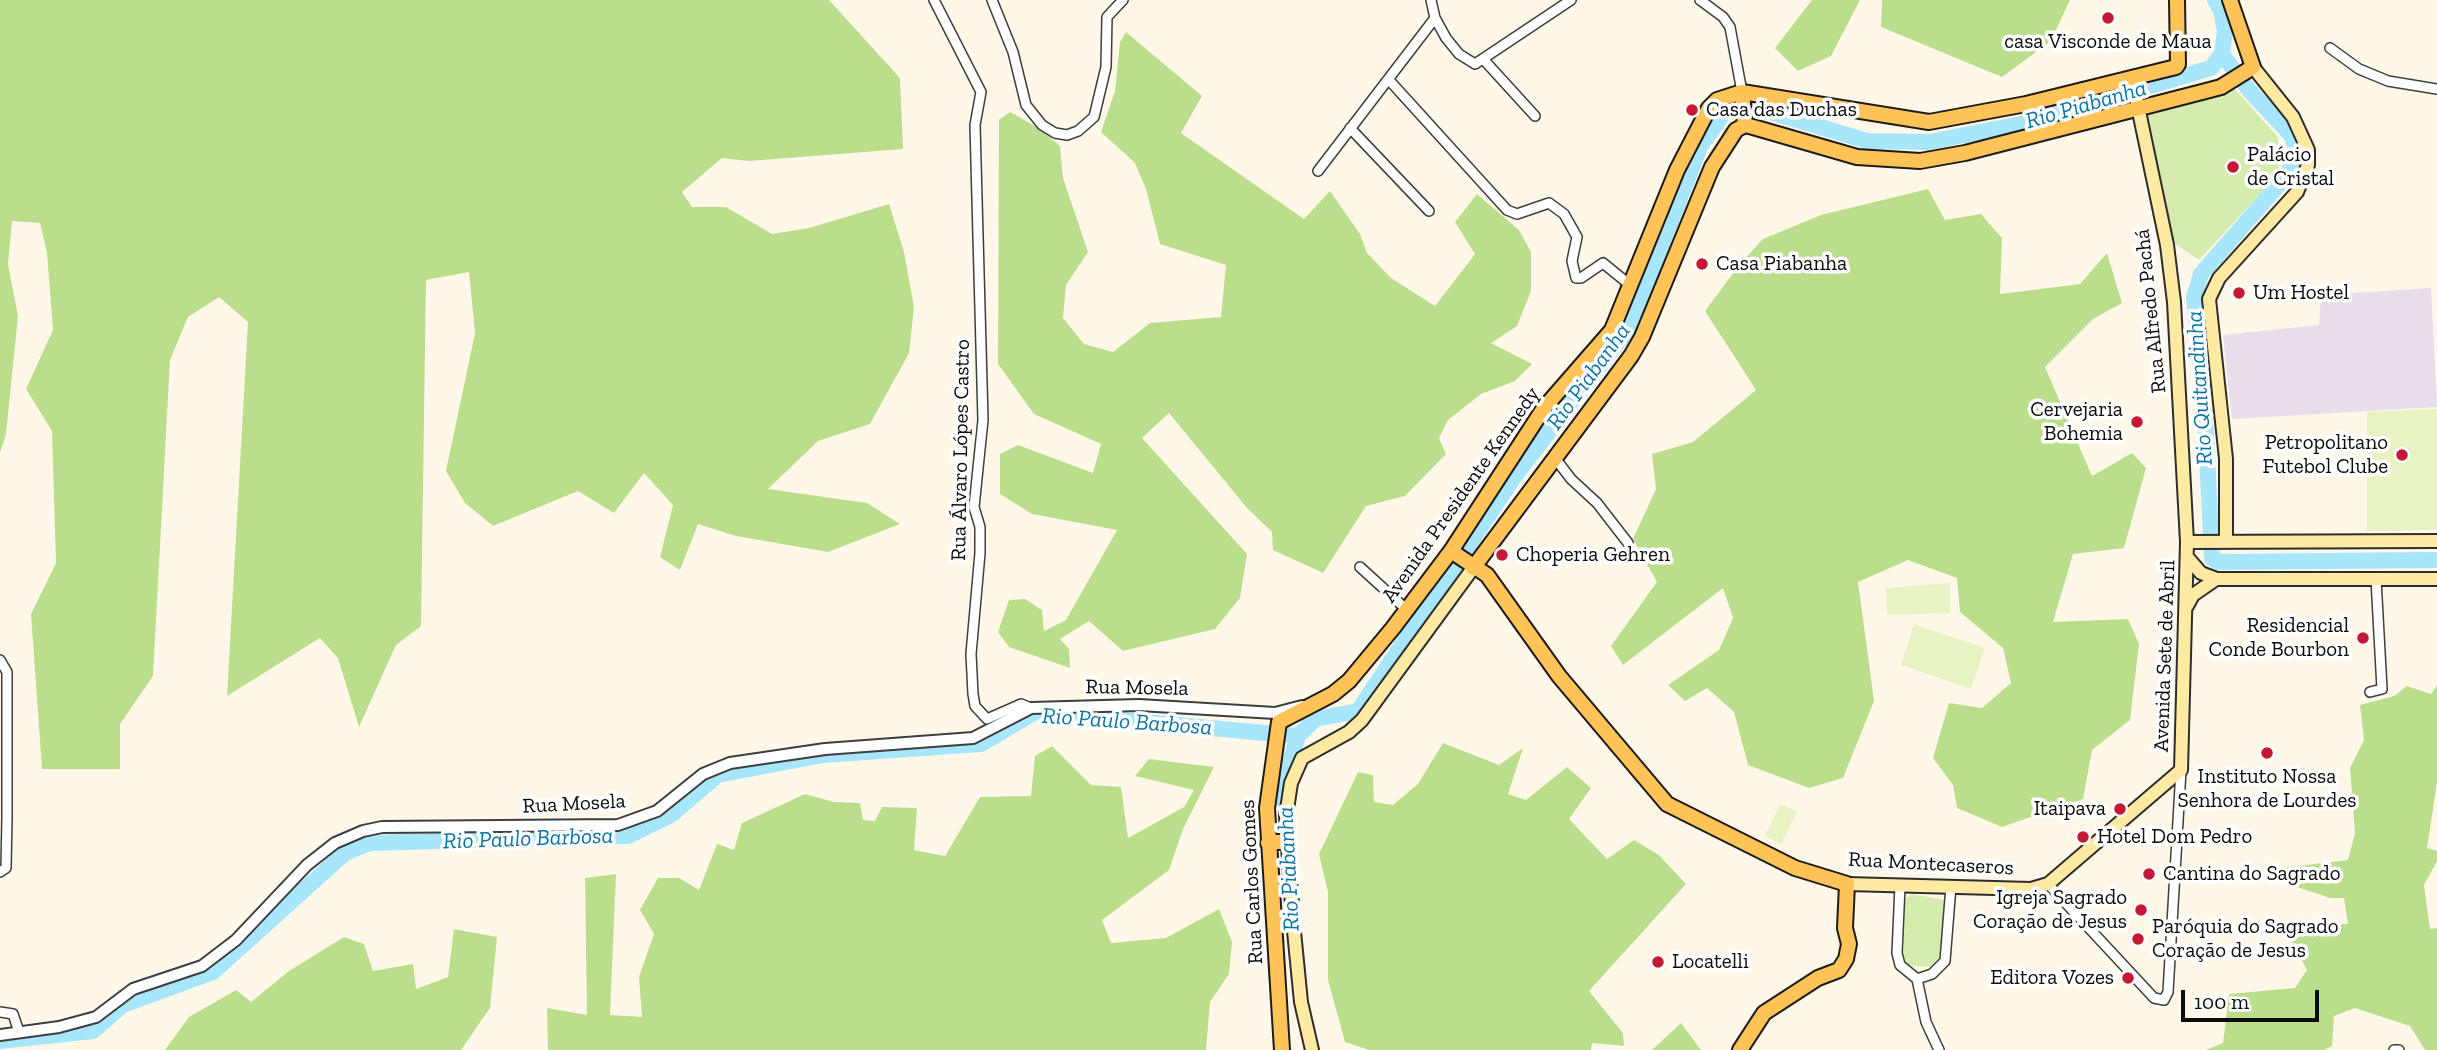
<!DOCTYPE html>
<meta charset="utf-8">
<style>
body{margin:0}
#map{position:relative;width:2437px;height:1050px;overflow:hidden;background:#fff8e8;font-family:"Zilla Slab",serif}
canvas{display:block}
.scale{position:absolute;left:2181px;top:990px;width:138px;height:32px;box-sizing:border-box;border:4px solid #0b0b0b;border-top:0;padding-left:9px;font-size:21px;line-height:24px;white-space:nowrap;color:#0b0b0b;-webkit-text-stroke:5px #fff;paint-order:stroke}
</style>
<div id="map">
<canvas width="2437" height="1050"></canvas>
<div class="scale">100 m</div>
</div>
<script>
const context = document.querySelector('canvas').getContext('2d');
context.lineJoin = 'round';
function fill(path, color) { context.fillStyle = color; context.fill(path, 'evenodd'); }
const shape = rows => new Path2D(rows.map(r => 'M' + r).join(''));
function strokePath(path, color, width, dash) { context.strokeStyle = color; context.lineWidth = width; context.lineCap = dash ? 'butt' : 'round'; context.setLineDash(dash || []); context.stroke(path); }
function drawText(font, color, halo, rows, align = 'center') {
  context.font = font + ' "Zilla Slab",serif'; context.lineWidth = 7; context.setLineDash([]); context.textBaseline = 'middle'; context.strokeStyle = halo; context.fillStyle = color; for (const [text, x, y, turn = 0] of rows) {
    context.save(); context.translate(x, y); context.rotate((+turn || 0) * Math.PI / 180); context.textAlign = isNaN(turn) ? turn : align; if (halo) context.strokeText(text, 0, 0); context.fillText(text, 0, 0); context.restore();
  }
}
fill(shape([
 [2431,288,2437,407,2232,419,2223,335,2319,325,2321,295]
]), '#e8ddeb');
fill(shape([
 [2232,86,2278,137,2280,165,2274,179,2199,260,2171,241,2146,111],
 [1912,894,1945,900,1947,913,1941,958,1935,967,1908,966,1903,961,1905,899]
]), '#d6ecaf');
fill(shape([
 [0,0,829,0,900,78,903,149,749,161,722,158,682,192,692,207,726,207,772,234,809,228,889,204,904,252,914,307,909,353,870,424,818,441,768,489,867,503,900,524,828,552,736,536,698,524,680,570,660,557,673,505,644,473,614,513,578,491,493,526,465,503,446,471,475,333,469,272,426,280,421,626,396,645,359,727,338,658,320,638,227,696,248,322,219,297,188,317,170,360,153,676,120,724,120,769,42,769,31,614,56,563,52,431,26,389,53,330,47,253,40,223,12,221,8,264,18,316,6,434,0,453],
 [1812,0,1860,0,1831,56,1798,71,1775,48],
 [1882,0,2070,0,2051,41,2002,77,1881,27],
 [1126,32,1202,96,1181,133,1304,219,1330,191,1360,234,1367,253,1391,278,1435,306,1475,254,1455,222,1477,194,1519,230,1531,252,1531,291,1517,326,1491,343,1532,364,1515,381,1481,394,1448,420,1439,438,1446,454,1405,496,1366,506,1323,573,1273,550,1272,532,1247,508,1169,413,1142,438,1247,554,1240,598,1215,629,1123,651,1089,621,1060,639,1069,649,1070,668,1009,647,998,632,1009,600,1025,599,1042,610,1044,631,1066,620,1117,530,1032,514,1000,494,1000,454,1018,445,1093,473,1101,444,1034,414,998,364,999,120,1010,112,1040,129,1060,146,1063,178,1088,252,1066,285,1063,318,1084,344,1113,352,1150,323,1221,317,1226,265,1160,244,1146,189,1135,163,1101,132,1115,91,1120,42],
 [1928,189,1945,220,1981,214,2002,238,2000,294,2080,284,2107,253,2122,303,2093,319,2045,367,2092,476,2132,453,2146,468,2124,548,2073,554,2053,622,2128,619,2139,644,2130,720,2092,750,2083,799,2002,827,1957,808,1953,785,1933,758,1949,703,1982,708,2011,683,2003,648,1960,612,1957,578,1908,560,1858,582,1874,701,1843,778,1809,788,1748,765,1734,712,1707,688,1685,701,1668,685,1719,650,1733,618,1723,588,1623,665,1611,646,1657,582,1633,539,1656,489,1652,454,1693,442,1756,390,1705,311,1740,264,1763,239,1821,215],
 [2437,685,2437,782,2427,848,2437,851,2437,861,2424,885,2430,929,2437,928,2437,1050,2425,1050,2410,1026,2355,1008,2334,1016,2332,1046,2324,1050,2206,1050,2223,1043,2229,994,2295,988,2307,970,2289,937,2304,924,2348,924,2344,898,2330,898,2288,884,2273,869,2348,860,2355,833,2350,768,2364,740,2360,705,2394,696,2407,686,2431,694],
 [1443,743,1499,765,1523,748,1508,794,1526,800,1567,767,1591,788,1569,819,1607,859,1634,840,1659,855,1686,884,1589,991,1623,1033,1624,1046,1592,1043,1591,1050,1369,1050,1345,1042,1328,980,1328,892,1319,854,1358,772,1373,775,1374,802,1393,805,1418,784],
 [1052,746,1091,785,1121,787,1128,838,1184,807,1194,790,1135,776,1149,759,1214,767,1183,829,1169,870,1102,920,1111,943,1166,938,1219,909,1232,942,1229,974,1210,1002,1206,1050,548,1050,547,1008,587,1015,585,878,616,874,610,1015,642,1017,639,977,654,934,640,910,658,878,679,878,699,890,717,844,734,850,742,823,805,794,834,802,860,803,863,820,875,821,882,807,917,808,914,850,945,856,980,797,1031,796,1035,756],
 [454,929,497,937,490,1008,461,1050,165,1050,189,1017,236,990,251,1002,289,971,344,937,364,944,373,971,413,964,416,989,448,977],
 [1681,1023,1701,1050,1652,1050]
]), '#bbde8d');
fill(shape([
 [2437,409,2437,530,2367,531,2367,412],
 [1950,583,1950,613,1887,615,1886,588],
 [1914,624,1985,648,1971,689,1901,665],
 [1780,804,1797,812,1781,844,1765,836]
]), '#e7f3c2');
strokePath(shape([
 [2222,54,2249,90,2292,136,2297,153,2287,175,2201,274,2194,297,2205,415,2212,558,2218,562,2437,560],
 [1283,800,1286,776,1298,736,1315,719,1358,711,1514,477,1629,328,1700,147,1724,113,1737,107,1754,107,1867,141,1929,142,2021,124,2211,68,2222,54,2225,31,2221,11,2215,0],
 [0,1041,93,1031,123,1005,213,972,345,853,369,843,628,836,671,815,718,775,823,755,981,744,1035,712,1298,736]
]), '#a8e6fb', 16);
const minor = shape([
 [934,0,981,92,975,125,983,420,974,507,980,527,980,553,971,654,973,694,975,706,987,719,1021,704,1031,708],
 [992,0,1013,52,1026,105,1042,125,1055,133,1067,135,1078,131,1094,117,1106,67,1107,17,1123,0],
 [1431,0,1435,18,1446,38,1459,54,1475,64,1571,0],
 [1700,0,1723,17,1730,27,1742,92],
 [2330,48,2359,69,2388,81,2437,89],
 [1484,60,1535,116],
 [1389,80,1507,210,1517,214,1549,203,1564,214,1577,237,1572,261,1576,278,1581,278,1603,263,1630,285],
 [1350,128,1429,211],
 [1318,171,1435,18],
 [1555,458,1571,479,1597,503,1628,543],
 [1360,567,1406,609],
 [0,660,7,672,7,817,6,868,0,872],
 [2370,692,2382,689,2376,579],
 [2048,884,2154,998,2164,1000,2168,992,2181,770],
 [1900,886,1897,953,1900,965,1917,979,1932,974,1945,961,1951,886],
 [1917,979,1926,1022,1939,1050],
 [0,1012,13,1014,19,1032],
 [2394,1050,2399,1050]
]);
const tertiary = shape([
 [0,1035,59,1027,96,1017,133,989,202,966,236,940,307,865,335,843,363,831,382,827,618,825,657,811,703,774,730,763,825,749,973,738,1031,708,1139,705,1275,713,1302,706]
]);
const secondary = shape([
 [2226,541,2226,459,2209,299,2219,278,2297,192,2308,165,2308,150,2293,117,2253,67],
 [2187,542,2437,541],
 [2187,557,2201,573,2217,579,2437,579],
 [2187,606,2193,595,2216,579],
 [1847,884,2031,889,2048,884,2181,770,2187,542,2174,302,2167,245,2132,78],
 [1312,1050,1301,1002,1293,921,1286,816,1291,783,1302,758,1349,732,1362,720,1473,568]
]);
const primary = shape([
 [1742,92,1745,125],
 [1451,551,1487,575,1559,676,1667,804,1795,868,1847,884,1845,928,1849,944,1846,959,1839,970,1818,978,1764,1013,1740,1050],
 [1473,568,1631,356,1642,337,1712,167,1736,130,1745,125,1753,127,1857,157,1920,161,1965,153,2202,92,2221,87,2253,67,2230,0],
 [1268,843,1288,841],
 [1282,1050,1267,808,1279,722,1333,694,1349,681,1393,628,1451,551,1544,408,1612,330,1677,170,1709,108,1717,100,1742,92,1929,122,2026,104,2176,67,2178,64,2177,0]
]);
strokePath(minor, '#3e3e3e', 12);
strokePath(tertiary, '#3e3e3e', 14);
strokePath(secondary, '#2d2d2d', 16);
strokePath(primary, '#1c1c1c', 18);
strokePath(minor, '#fff', 9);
strokePath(tertiary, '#fff', 10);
strokePath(secondary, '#ffeaa3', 12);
strokePath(primary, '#ffc358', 14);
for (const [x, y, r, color] of [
 [2108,18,7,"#c51835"],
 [1692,110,7,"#c51835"],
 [2233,167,7,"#c51835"],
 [1702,264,7,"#c51835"],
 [2239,293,7,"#c51835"],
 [2137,422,7,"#c51835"],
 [2402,455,7,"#c51835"],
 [1502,555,7,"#c51835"],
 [2363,638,7,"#c51835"],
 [2267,753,7,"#c51835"],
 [2120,809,7,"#c51835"],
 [2083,837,7,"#c51835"],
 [2149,874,7,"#c51835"],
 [2141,910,7,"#c51835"],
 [2138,939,7,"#c51835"],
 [1658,962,7,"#c51835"],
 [2128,978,7,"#c51835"]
]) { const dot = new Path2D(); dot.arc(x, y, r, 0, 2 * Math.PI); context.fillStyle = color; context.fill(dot); strokePath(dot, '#fff', 2.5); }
drawText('21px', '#0b0b0b', '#fff', [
 ["casa Visconde de Maua",2108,42,"center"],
 ["Casa das Duchas",1706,110],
 ["Palácio",2247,155],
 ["de Cristal",2247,179],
 ["Casa Piabanha",1716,264],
 ["Um Hostel",2253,293],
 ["Cervejaria",2123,410,"right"],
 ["Bohemia",2123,434,"right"],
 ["Petropolitano",2388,443,"right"],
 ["Futebol Clube",2388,467,"right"],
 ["Choperia Gehren",1516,555],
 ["Residencial",2349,626,"right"],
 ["Conde Bourbon",2349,650,"right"],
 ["Instituto Nossa",2267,777,"center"],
 ["Senhora de Lourdes",2267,801,"center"],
 ["Itaipava",2106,809,"right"],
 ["Hotel Dom Pedro",2097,837],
 ["Cantina do Sagrado",2163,874],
 ["Igreja Sagrado",2127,898,"right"],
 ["Coração de Jesus",2127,922,"right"],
 ["Paróquia do Sagrado",2152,927],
 ["Coração de Jesus",2152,951],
 ["Locatelli",1672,962],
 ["Editora Vozes",2114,978,"right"]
], 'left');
drawText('21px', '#0b0b0b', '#fff', [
 ["Rua Alfredo Pachá",2151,311,-96],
 ["Rua Álvaro Lópes Castro",961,450,-89],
 ["Avenida Presidente Kennedy",1461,495,-55],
 ["Avenida Sete de Abril",2165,656,-88],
 ["Rua Mosela",1137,688,1],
 ["Rua Mosela",574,804,-3],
 ["Rua Montecaseros",1931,864,3],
 ["Rua Carlos Gomes",1252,882,-93]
]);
drawText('italic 23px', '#0b74a6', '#fff', [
 ["Rio Piabanha",2086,105,-16],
 ["Rio Piabanha",1589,377,-54],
 ["Rio Quitandinha",2200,388,-94],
 ["Rio Paulo Barbosa",1127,722,4],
 ["Rio Paulo Barbosa",528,839,-2],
 ["Rio Piabanha",1289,869,-93]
]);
</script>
